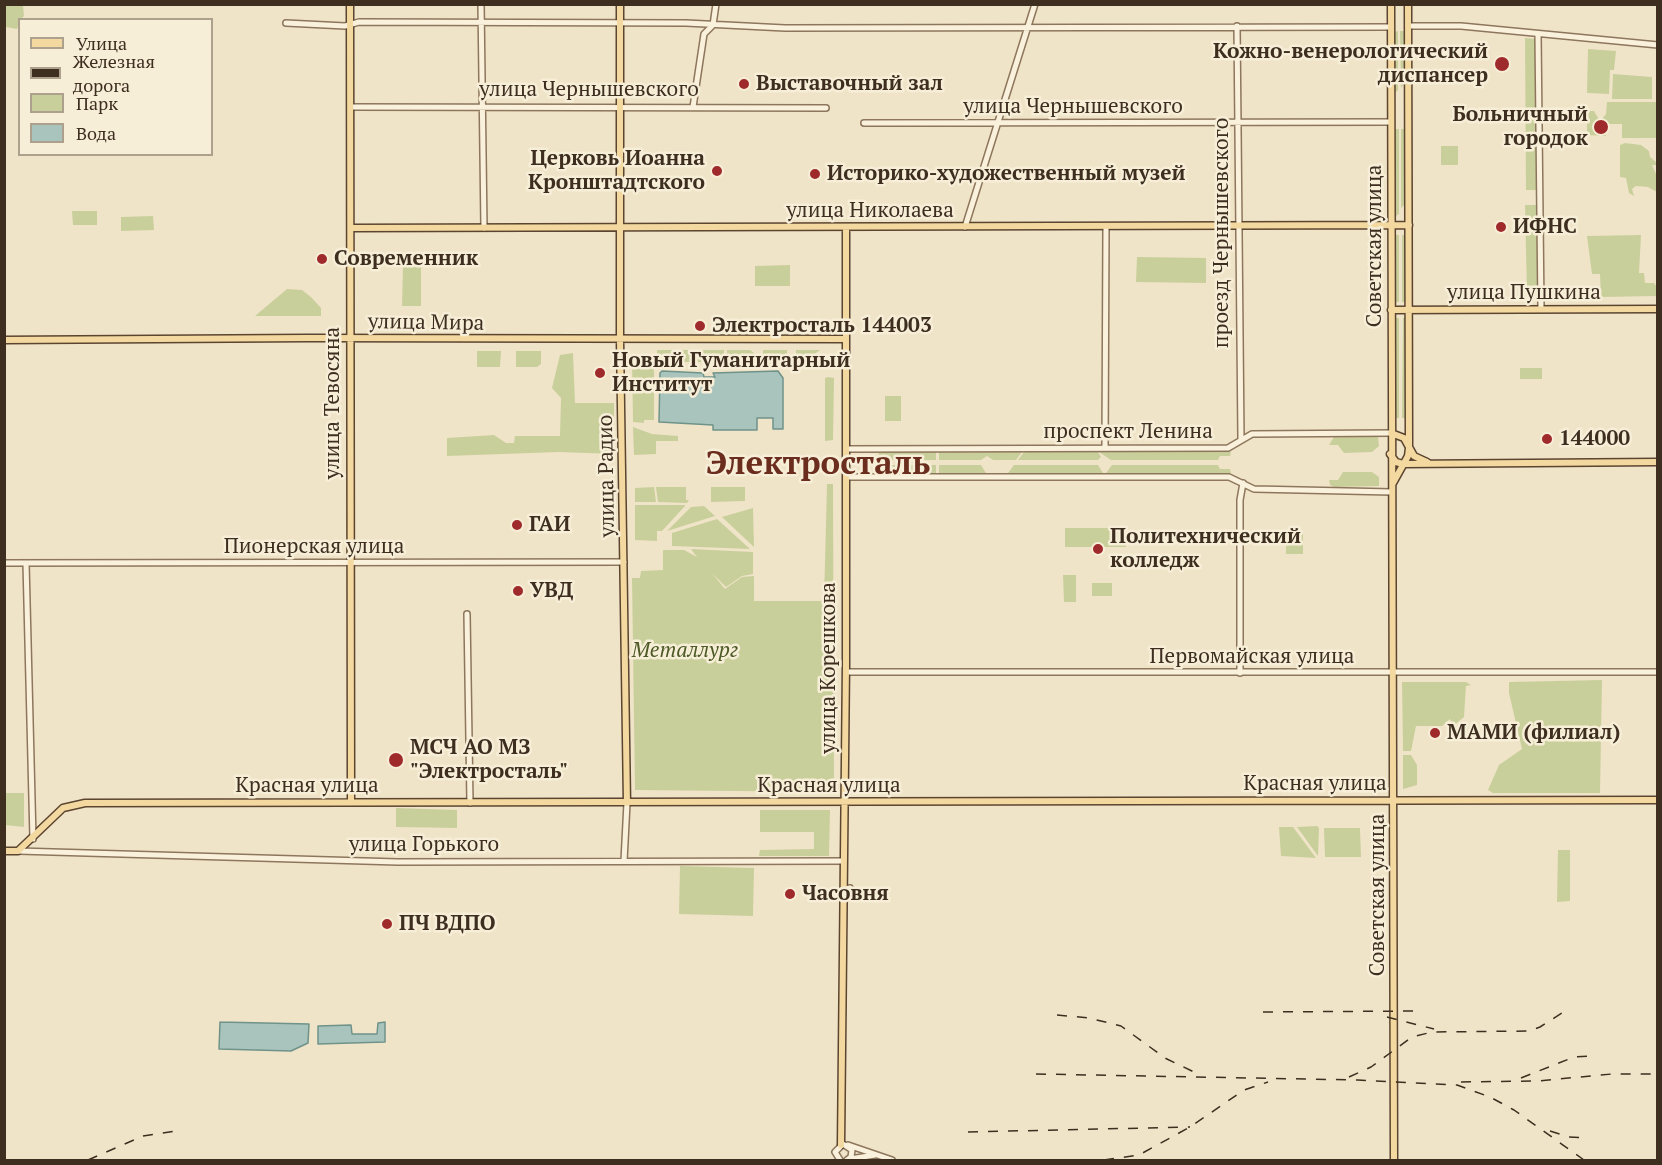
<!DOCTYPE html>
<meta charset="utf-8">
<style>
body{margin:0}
#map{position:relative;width:1662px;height:1165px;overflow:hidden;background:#f0e4c8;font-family:"PT Serif",serif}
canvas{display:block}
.frame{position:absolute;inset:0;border:6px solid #3d2e20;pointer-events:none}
.legend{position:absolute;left:18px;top:18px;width:195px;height:138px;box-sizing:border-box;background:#f7eed8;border:2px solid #ada18e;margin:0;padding:8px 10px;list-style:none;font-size:18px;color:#3d2e20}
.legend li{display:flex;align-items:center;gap:12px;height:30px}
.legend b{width:30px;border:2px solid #ada18e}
</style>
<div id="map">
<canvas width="1662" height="1165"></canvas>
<div class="frame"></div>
<ul class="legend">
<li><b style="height:8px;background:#f3d9a0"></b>Улица</li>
<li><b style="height:8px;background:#3d2e20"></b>Железная дорога</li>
<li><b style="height:16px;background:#c9cf9b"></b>Парк</li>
<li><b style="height:16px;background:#a9c4bc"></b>Вода</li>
</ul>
</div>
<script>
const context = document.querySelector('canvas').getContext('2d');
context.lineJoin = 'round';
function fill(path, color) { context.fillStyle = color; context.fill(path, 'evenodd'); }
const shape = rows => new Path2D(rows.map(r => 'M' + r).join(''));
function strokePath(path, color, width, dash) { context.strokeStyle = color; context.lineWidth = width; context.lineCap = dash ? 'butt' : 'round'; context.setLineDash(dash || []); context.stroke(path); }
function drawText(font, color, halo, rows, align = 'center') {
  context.font = font + ' "PT Serif",serif'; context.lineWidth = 5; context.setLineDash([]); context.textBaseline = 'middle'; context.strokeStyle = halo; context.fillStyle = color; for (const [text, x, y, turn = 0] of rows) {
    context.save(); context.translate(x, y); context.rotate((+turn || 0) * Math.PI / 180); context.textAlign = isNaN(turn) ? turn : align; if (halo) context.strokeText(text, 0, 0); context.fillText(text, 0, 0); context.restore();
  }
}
fill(shape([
 [4,5,23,5,24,16,20,20,17,29,6,27,5,24],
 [1398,31,1398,90,1394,94,1394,32],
 [1400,31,1405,31,1405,82,1401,88],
 [1525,38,1536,39,1537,190,1526,190],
 [1588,49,1616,51,1614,70,1610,70,1609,94,1587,93],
 [1613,74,1652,77,1652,99,1612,99],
 [1607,102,1657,102,1657,138,1622,138,1622,124,1608,124,1607,128,1605,127,1602,119,1606,114],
 [1587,111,1594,111,1605,130,1606,136,1587,135],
 [1393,129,1399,129,1399,214,1396,216,1394,216],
 [1401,129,1406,129,1406,203,1401,208],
 [1625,143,1641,145,1649,151,1650,157,1656,162,1656,165,1652,165,1656,174,1657,192,1648,187,1636,186,1632,189,1634,196,1629,193,1626,178,1620,177,1620,145],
 [1441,146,1458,146,1458,165,1441,165],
 [1525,205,1538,205,1539,295,1527,295],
 [72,211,97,211,97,225,73,225],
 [153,216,154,230,121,231,121,217],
 [1394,235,1399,235,1399,302,1394,302],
 [1402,235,1406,235,1407,302,1402,302],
 [1641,235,1639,273,1644,273,1645,283,1654,283,1657,287,1657,296,1601,297,1600,274,1592,274,1587,236],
 [1137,257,1206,258,1206,283,1136,282],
 [790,265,790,286,755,286,755,266],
 [403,266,421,266,421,306,402,306],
 [287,289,302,290,311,297,321,308,321,316,255,316],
 [1394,318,1399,318,1399,418,1394,418],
 [1403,318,1407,318,1407,418,1402,418],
 [657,350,690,350,690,362,679,362,679,366,662,367,657,362],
 [696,350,724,350,724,362,696,362],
 [727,350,750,350,758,356,758,362,727,362],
 [763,350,787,350,787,365,766,365,766,360,763,360],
 [796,350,820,350,800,365,796,365],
 [477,351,501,351,500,367,477,367],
 [516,351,541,351,541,364,537,367,516,367],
 [573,353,575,403,614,403,614,454,559,452,447,456,447,438,494,435,506,443,514,443,515,436,560,436,561,398,552,388,560,355],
 [632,357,654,365,654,420,644,420,644,423,633,422],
 [1520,368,1542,368,1542,379,1520,379],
 [828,377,834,378,833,440,825,441,825,378],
 [885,396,901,396,901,421,885,421],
 [633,427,652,434,678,436,678,441,656,441,656,454,634,455],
 [1334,437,1378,437,1379,446,1372,452,1344,453,1338,445,1329,445],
 [878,452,936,452,936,460,881,460],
 [939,452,1022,452,1016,460,993,460,987,456,981,460,939,460],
 [1024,452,1098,452,1101,457,1098,460,1018,460],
 [1099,452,1231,452,1230,456,1220,456,1218,460,1111,460],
 [881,465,936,465,936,473,878,472],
 [939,465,981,465,986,473,939,473],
 [1014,465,1098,465,1103,473,1008,473],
 [1112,465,1218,465,1220,469,1230,469,1231,474,1106,473],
 [1343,472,1372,472,1379,477,1379,486,1334,487,1330,485,1329,480,1338,480],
 [827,484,833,484,834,792,635,790,632,578,640,578,641,571,663,570,663,550,684,550,697,557,691,549,753,552,753,574,742,576,726,587,712,573,725,589,742,577,754,576,754,601,824,601],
 [654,487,656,502,635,502,635,488],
 [656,487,686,487,686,500,689,500,687,503,658,502],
 [711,487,745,487,745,501,711,502],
 [635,505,685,505,685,506,662,531,657,531,657,541,635,540],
 [704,506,715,516,667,531,691,507],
 [753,508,754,547,722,517],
 [717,519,750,549,672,546,672,533],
 [1065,528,1126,528,1126,547,1065,547],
 [1286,533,1303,533,1303,554,1286,554],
 [1063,575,1076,575,1076,602,1064,602],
 [1092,583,1112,583,1112,596,1092,596],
 [1602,680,1600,793,1493,793,1488,790,1499,765,1522,749,1509,693,1509,682],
 [1402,682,1466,682,1471,685,1466,686,1464,717,1453,726,1450,719,1442,726,1416,726,1411,751,1403,751],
 [1403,755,1411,755,1417,765,1417,785,1403,789],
 [5,793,24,793,24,827,5,825],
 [396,808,457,810,457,828,396,827],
 [760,810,830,810,829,856,759,856,760,850,814,849,814,832,760,832],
 [1317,826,1319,828,1318,856,1297,827],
 [1279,827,1293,827,1316,858,1281,856],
 [1324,828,1360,828,1361,857,1325,857],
 [1558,850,1570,850,1570,901,1557,902],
 [680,866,754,868,753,916,679,914]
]), '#c9cf9b');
const water = shape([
 [662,371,703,373,704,377,715,377,713,373,778,371,783,378,783,429,773,429,773,418,757,418,757,430,713,430,713,425,659,422,660,373,662,371],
 [220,1022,309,1024,308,1043,291,1051,219,1049,220,1022],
 [385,1022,385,1042,318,1044,318,1026,351,1025,352,1034,377,1034,378,1023,385,1022]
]);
fill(water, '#a9c4bc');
strokePath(water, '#6f938a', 1.5);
const minor = shape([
 [481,4,484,228],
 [286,23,345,26,359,22,686,23,785,28,1391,27],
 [1237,26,1241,439],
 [1408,26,1461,26,1658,45],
 [1538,34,1541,309],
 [352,107,826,108],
 [693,107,704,34,713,25,716,4],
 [864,123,1391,122],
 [965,227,1035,4],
 [1105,448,1106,227],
 [846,449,1228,448,1252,434,1391,433],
 [846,477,1229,477,1254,489,1392,492],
 [4,563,624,562],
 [26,563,33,839],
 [467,614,470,803],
 [846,672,1658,672],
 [1240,673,1240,500,1243,483],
 [18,851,398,862,844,861],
 [624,861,627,803],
 [844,889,850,888],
 [848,1145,892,1160],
 [850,1159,875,1155],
 [840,1160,835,1152,843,1144,852,1150,851,1157,847,1160]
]);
const major = shape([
 [350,4,351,802],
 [620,4,620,340,627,803],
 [1391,4,1394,1160],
 [351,228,1409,225],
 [1391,310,1658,309],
 [4,340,308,338,846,339],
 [1391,433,1404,438,1414,456,1427,462],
 [1390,454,1396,462,1403,464,1658,462],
 [1393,483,1408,456,1409,448,1408,4],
 [4,851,18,851,63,808,85,803,1658,800],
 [841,1145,846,664,846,228]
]);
strokePath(minor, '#8d765c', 8);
strokePath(major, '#5b4430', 9);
strokePath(minor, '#faf1dc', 5);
strokePath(major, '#f3d9a0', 6);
strokePath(shape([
 [1263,1012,1421,1011],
 [1057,1015,1089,1018,1121,1026,1165,1058,1198,1074],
 [1387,1017,1434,1029],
 [1036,1074,1358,1080,1457,1085,1490,1097,1514,1110,1584,1160],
 [1349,1077,1371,1067,1412,1037,1432,1032,1529,1031,1540,1027,1565,1011],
 [1521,1078,1574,1057,1593,1056],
 [1461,1082,1537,1081,1612,1074,1658,1074],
 [1550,1131,1569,1137,1588,1138],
 [968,1132,1190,1127],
 [88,1160,143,1136,176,1131],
 [1104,1160,1139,1155,1190,1127,1244,1090,1268,1082]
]), '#3d2e20', 1.5, [10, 10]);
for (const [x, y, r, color] of [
 [1502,64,8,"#9e2a2b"],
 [744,84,6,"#9e2a2b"],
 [1601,127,8,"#9e2a2b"],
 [717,171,6,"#9e2a2b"],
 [815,174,6,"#9e2a2b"],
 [1501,227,6,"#9e2a2b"],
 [322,259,6,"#9e2a2b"],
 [700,326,6,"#9e2a2b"],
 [600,373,6,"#9e2a2b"],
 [1547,439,6,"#9e2a2b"],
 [517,525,6,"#9e2a2b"],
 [1098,549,6,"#9e2a2b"],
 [518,591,6,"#9e2a2b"],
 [1435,733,6,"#9e2a2b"],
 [396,760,8,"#9e2a2b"],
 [790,894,6,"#9e2a2b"],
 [387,924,6,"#9e2a2b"]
]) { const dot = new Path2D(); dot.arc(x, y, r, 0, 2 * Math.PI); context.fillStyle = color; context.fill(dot); strokePath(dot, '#f7eed8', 2); }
drawText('bold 21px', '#3d2e20', '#f7eed8', [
 ["Кожно-венерологический",1488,52,"right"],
 ["диспансер",1488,76,"right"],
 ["Выставочный зал",756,84],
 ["Больничный",1588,115,"right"],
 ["городок",1588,139,"right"],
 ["Церковь Иоанна",705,159,"right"],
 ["Кронштадтского",705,183,"right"],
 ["Историко-художественный музей",827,174],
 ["ИФНС",1513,227],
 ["Современник",334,259],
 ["Электросталь 144003",712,326],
 ["Новый Гуманитарный",612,361],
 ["Институт",612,385],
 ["144000",1559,439],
 ["ГАИ",529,525],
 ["Политехнический",1110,537],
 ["колледж",1110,561],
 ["УВД",530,591],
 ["МАМИ (филиал)",1447,733],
 ["МСЧ АО МЗ",410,748],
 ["\"Электросталь\"",410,772],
 ["Часовня",802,894],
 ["ПЧ ВДПО",399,924]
], 'left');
drawText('21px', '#3d2e20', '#f7eed8', [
 ["улица Чернышевского",589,90],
 ["улица Чернышевского",1073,107],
 ["улица Николаева",870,211],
 ["проезд Чернышевского",1222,233,-90],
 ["Советская улица",1375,246,-90],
 ["улица Пушкина",1524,293],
 ["улица Мира",426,323,1],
 ["улица Тевосяна",333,403,-90],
 ["проспект Ленина",1128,432],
 ["улица Радио",607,476,-91],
 ["Пионерская улица",314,547],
 ["Первомайская улица",1252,657],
 ["улица Корешкова",829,668,-90],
 ["Красная улица",1315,784],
 ["Красная улица",307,786],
 ["Красная улица",829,786],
 ["улица Горького",424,845],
 ["Советская улица",1378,895,-90]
]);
drawText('italic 21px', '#4d5a26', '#f7eed8', [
 ["Металлург",685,651]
]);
drawText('bold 33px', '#6b2e1e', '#f7eed8', [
 ["Электросталь",818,465]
]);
</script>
